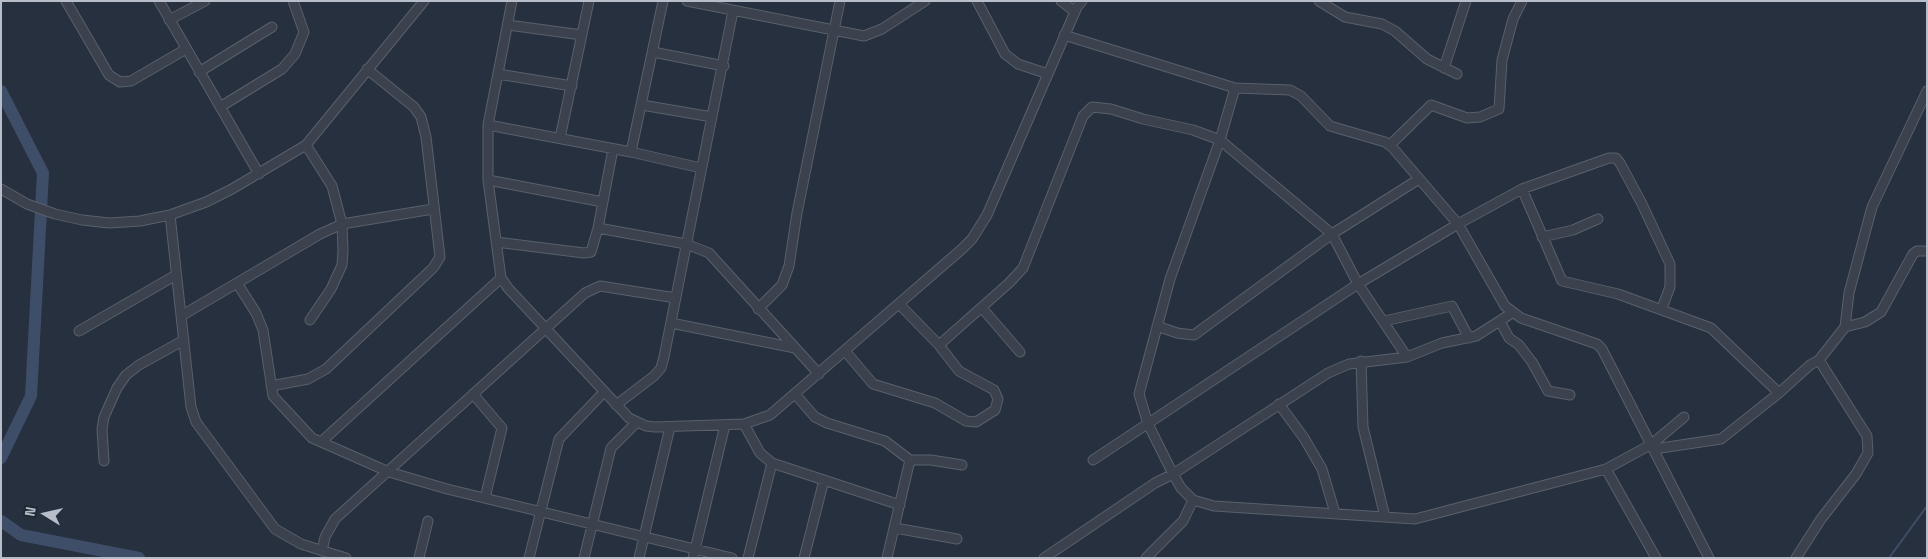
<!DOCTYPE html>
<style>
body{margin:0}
#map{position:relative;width:1928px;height:559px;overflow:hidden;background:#27303e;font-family:"Space Grotesk",sans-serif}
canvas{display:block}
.frame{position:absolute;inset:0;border:2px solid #b7bdc9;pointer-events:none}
.north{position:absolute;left:20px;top:489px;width:50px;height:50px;-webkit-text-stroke:4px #1f2733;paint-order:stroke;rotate:280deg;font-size:14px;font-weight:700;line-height:20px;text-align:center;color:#b7bdc9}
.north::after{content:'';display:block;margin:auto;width:18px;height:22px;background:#b7bdc9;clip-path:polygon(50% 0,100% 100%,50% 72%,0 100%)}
</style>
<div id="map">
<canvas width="1928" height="559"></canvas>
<div class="frame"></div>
<div class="north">N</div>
</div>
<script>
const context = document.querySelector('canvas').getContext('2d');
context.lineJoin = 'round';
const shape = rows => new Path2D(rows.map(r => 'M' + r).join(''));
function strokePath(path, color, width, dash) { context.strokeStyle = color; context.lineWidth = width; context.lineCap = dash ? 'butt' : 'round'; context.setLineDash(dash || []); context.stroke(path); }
strokePath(shape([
 [1889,558,1927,506]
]), '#3f4e68', 2);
strokePath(shape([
 [1,91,43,173,31,396,1,458],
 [1,521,21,535,139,558]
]), '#3f4e68', 12);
const minor = shape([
 [66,1,109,75,120,82,131,81,186,49],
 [159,1,259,174],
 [512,1,488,125,488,180,501,278,508,288,629,418,646,426,655,427,744,424,770,415,962,249,972,239,987,215,1077,7,1082,1],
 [687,1,864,36,882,29,925,1],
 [977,1,1005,54,1018,64,1048,74],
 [1061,1,1075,12],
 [1319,1,1345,17,1382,24,1395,31,1427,59,1457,74],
 [169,20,205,1],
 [508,25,582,35],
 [1064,35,1235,88,1290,90,1301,96,1330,126,1385,142,1392,147,1458,224,1505,306,1521,318,1597,344,1602,349,1709,558],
 [653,52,724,66],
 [1444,68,1466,1],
 [199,72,272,27],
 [498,74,572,86],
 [1235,88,1220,140,1170,279,1139,394,1148,424,1173,474,1181,488,1193,500,1214,506,1415,519,1606,469,1652,444,1684,417],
 [642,105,712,117],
 [220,107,282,69,295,54,304,32,293,1],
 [488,125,631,152,701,168],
 [560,138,589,1],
 [306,145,332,186,342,224,343,251,342,265,331,289,310,320],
 [1390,145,1431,105,1467,118,1480,117,1499,109,1502,60,1513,19,1522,1],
 [631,152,663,1],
 [488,180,603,202],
 [1,189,27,204,55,214,82,220,109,223,140,221,170,215,206,202,232,189,306,145,424,1],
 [1522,189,1562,281,1618,294,1711,328,1779,393,1810,365,1819,360],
 [170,215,191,407,196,422,275,529,301,544,346,558],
 [598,228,686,244,709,253,819,374],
 [1542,237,1573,230,1598,219],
 [496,242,584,253,591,252,598,228,613,149],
 [237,283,256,313,263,330,273,396,312,438,389,472,447,489,732,558],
 [982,308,1020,352],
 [758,309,782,285,789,266,797,213,840,1],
 [181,316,320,234,342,224,433,209],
 [1384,321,1452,306,1469,338],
 [1500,321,1509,338,1519,345,1532,362,1548,391,1570,395],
 [671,323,795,348],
 [1157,326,1177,333,1194,335,1332,234,1419,179],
 [1845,327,1849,293,1872,207,1927,91],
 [79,331,176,275],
 [939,345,1009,283,1023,268,1083,116,1092,107,1111,109,1143,119,1193,130,1220,140,1332,234,1358,284,1407,357],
 [845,351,873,384,935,403,966,421,976,422,995,410,998,399,994,390,959,371,939,345,899,304],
 [1361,361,1363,427,1385,517],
 [271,386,308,379,326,369,433,268,440,257,426,137,421,117,414,107,367,69],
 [473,394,502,428,485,498],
 [795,394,815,417,827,423,885,441,910,460,887,558],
 [1279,404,1304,438,1322,469,1335,513],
 [616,405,654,376,661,368,664,357,733,11],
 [744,424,760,453,772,463,900,505],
 [321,442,501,278],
 [1654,449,1721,439,1779,393],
 [910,460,931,460,962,465],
 [1093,460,1358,284,1458,224,1522,189,1609,158,1616,158,1620,163,1642,204,1670,264,1670,287,1662,308],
 [104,461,102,429,104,417,117,388,126,375,139,365,184,340],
 [1606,469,1656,558],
 [895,528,957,539],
 [322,551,325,537,335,519,585,293,600,286,676,298],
 [419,558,428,521],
 [529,558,559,439,604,392],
 [584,558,611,448,636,423],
 [639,558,670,427],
 [693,558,725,425],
 [748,558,772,463],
 [804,558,824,480],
 [1044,558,1155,483,1173,474,1328,373,1349,364,1407,357,1442,343,1476,336,1512,313],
 [1146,558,1183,521,1193,500],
 [1796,558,1821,519,1856,474,1868,453,1867,436,1819,360,1845,327,1865,322,1881,312,1913,254,1917,251,1927,251]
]);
strokePath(minor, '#58606c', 11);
strokePath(minor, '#3b424e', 9);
</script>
